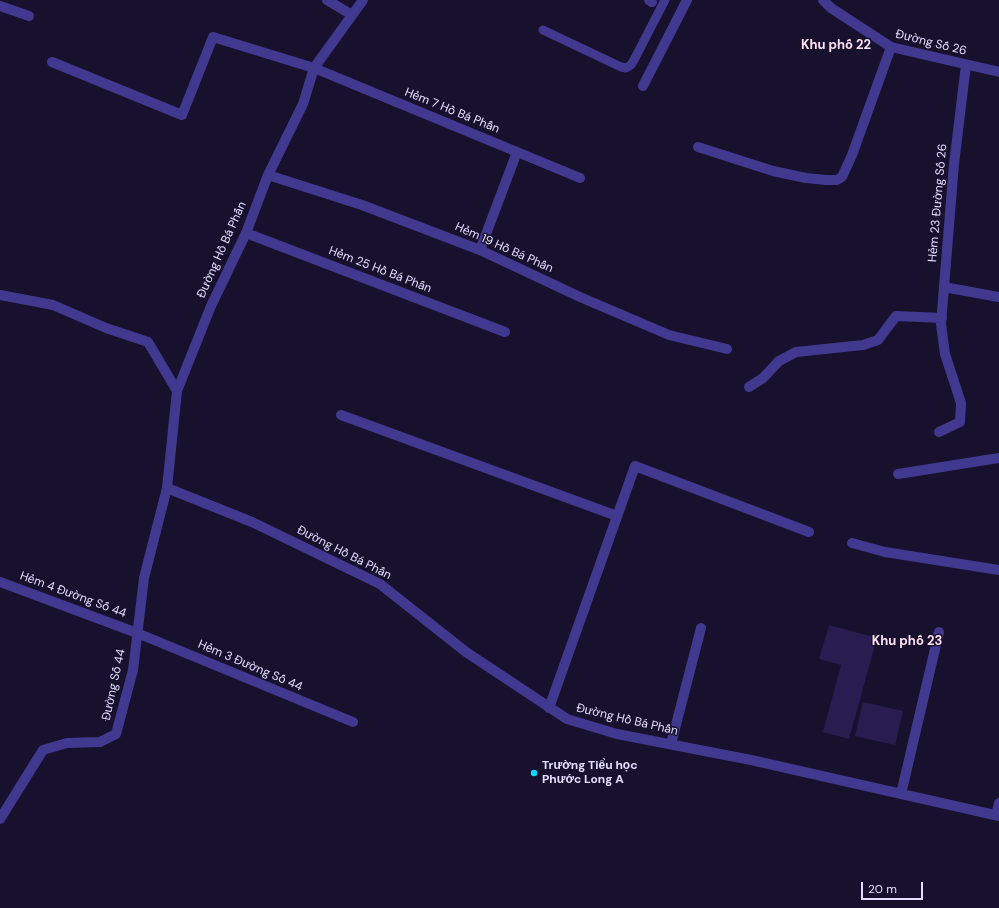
<!DOCTYPE html>
<meta charset="utf-8">
<style>
body{margin:0}
#map{position:relative;width:999px;height:908px;overflow:hidden;background:#17112e;font-family:"DM Sans",sans-serif}
canvas{display:block}
.scale{position:absolute;left:861px;top:882px;width:62px;height:18px;box-sizing:border-box;border:2px solid #e3deff;border-top:0;padding-left:5px;font-size:12px;line-height:14px;white-space:nowrap;color:#e3deff;-webkit-text-stroke:3px #17112e;paint-order:stroke}
</style>
<div id="map">
<canvas width="999" height="908"></canvas>
<div class="scale">20 m</div>
</div>
<script>
const g = document.querySelector('canvas').getContext('2d');
g.lineJoin = 'round';
function fill(path, color) {
  g.fillStyle = color;
  g.fill(path, 'evenodd');
}
function toPath(rows) {
  const path = new Path2D();
  for (const r of rows) {
    path.moveTo(r[0], r[1]);
    for (let i = 2; i < r.length; i += 2) path.lineTo(r[i], r[i + 1]);
  }
  return path;
}
function trace(path, color, width, dash) {
  g.strokeStyle = color;
  g.lineWidth = width;
  g.lineCap = dash ? 'butt' : 'round';
  g.setLineDash(dash || []);
  g.stroke(path);
}
function drawText(font, color, halo, rows, align = 'center') {
  g.font = font + ' "DM Sans",sans-serif';
  g.lineWidth = 3;
  g.setLineDash([]);
  g.textBaseline = 'middle';
  g.strokeStyle = halo;
  g.fillStyle = color;
  for (const [text, x, y, turn = 0] of rows) {
    g.save();
    g.translate(x, y);
    g.rotate((+turn || 0) * Math.PI / 180);
    g.textAlign = isNaN(turn) ? turn : align;
    if (halo) g.strokeText(text, 0, 0);
    g.fillText(text, 0, 0);
    g.restore();
  }
}
const building = toPath([
 [829,625,877,638,849,739,823,732,841,665,819,659],
 [863,702,903,711,895,745,855,736]
]);
const lane = toPath([
 [543,30,621,67,626,68,631,65,634,60,665,0]
]);
const street = toPath([
 [327,0,352,15],
 [649,0,652,2],
 [823,0,831,8,891,47,999,72],
 [0,6,29,16],
 [52,62,182,115,213,37,314,68,580,178],
 [966,65,954,164,944,287,999,297],
 [643,86,687,0],
 [698,147,773,171,806,178,826,180,837,180,842,177,852,155,891,47],
 [268,175,362,205,480,250,580,297,669,335,727,349],
 [246,233,505,332],
 [480,250,517,152],
 [0,295,53,305,106,328,148,342,177,391],
 [749,387,763,378,779,361,796,352,863,345,878,340,896,316,942,318],
 [341,415,617,516],
 [939,432,960,422,961,403,945,354,941,324,944,287],
 [898,474,999,458],
 [167,488,252,522,380,584,466,652,567,719,617,734,751,760,999,816],
 [852,543,885,552,999,570],
 [0,582,137,633,353,722],
 [549,708,635,466,809,532],
 [671,744,701,628],
 [901,794,939,632],
 [996,815,999,803],
 [0,819,43,750,67,743,100,742,116,734,133,670,144,578,167,488,177,391,211,306,246,233,268,175,303,104,314,68,363,0]
]);
const markers = [
 [534,773,4,"#0ad9ff"]
];
const streetNames = [
 ["Đường Số 26",931,43,14],
 ["Hẻm 7 Hồ Bá Phấn",452,111,22],
 ["Hẻm 23 Đường Số 26",938,203,-85],
 ["Hẻm 19 Hồ Bá Phấn",504,248,24],
 ["Đường Hồ Bá Phấn",222,250,-66],
 ["Hẻm 25 Hồ Bá Phấn",380,270,21],
 ["Đường Hồ Bá Phấn",344,553,27],
 ["Hẻm 4 Đường Số 44",73,595,20],
 ["Hẻm 3 Đường Số 44",250,666,23],
 ["Đường Số 44",114,685,-78],
 ["Đường Hồ Bá Phấn",627,720,13]
];
const poiNames = [
 ["Trường Tiểu học",542,766],
 ["Phước Long A",542,780]
];
const neighbourhoodNames = [
 ["Khu phố 22",836,46],
 ["Khu phố 23",907,642]
];
fill(building, '#291c50');
trace(lane, '#41398f', 9);
trace(street, '#41398f', 10);
for (const [x, y, r, color] of markers) {
  const dot = new Path2D();
  dot.arc(x, y, r, 0, 2 * Math.PI);
  g.fillStyle = color;
  g.fill(dot);
  trace(dot, '#17112e', 1.5);
}
drawText('12px', '#e3deff', '#17112e', streetNames);
drawText('bold 12px', '#e3deff', '#17112e', poiNames, 'left');
drawText('bold 13px', '#ffe0f2', '#17112e', neighbourhoodNames);
</script>
